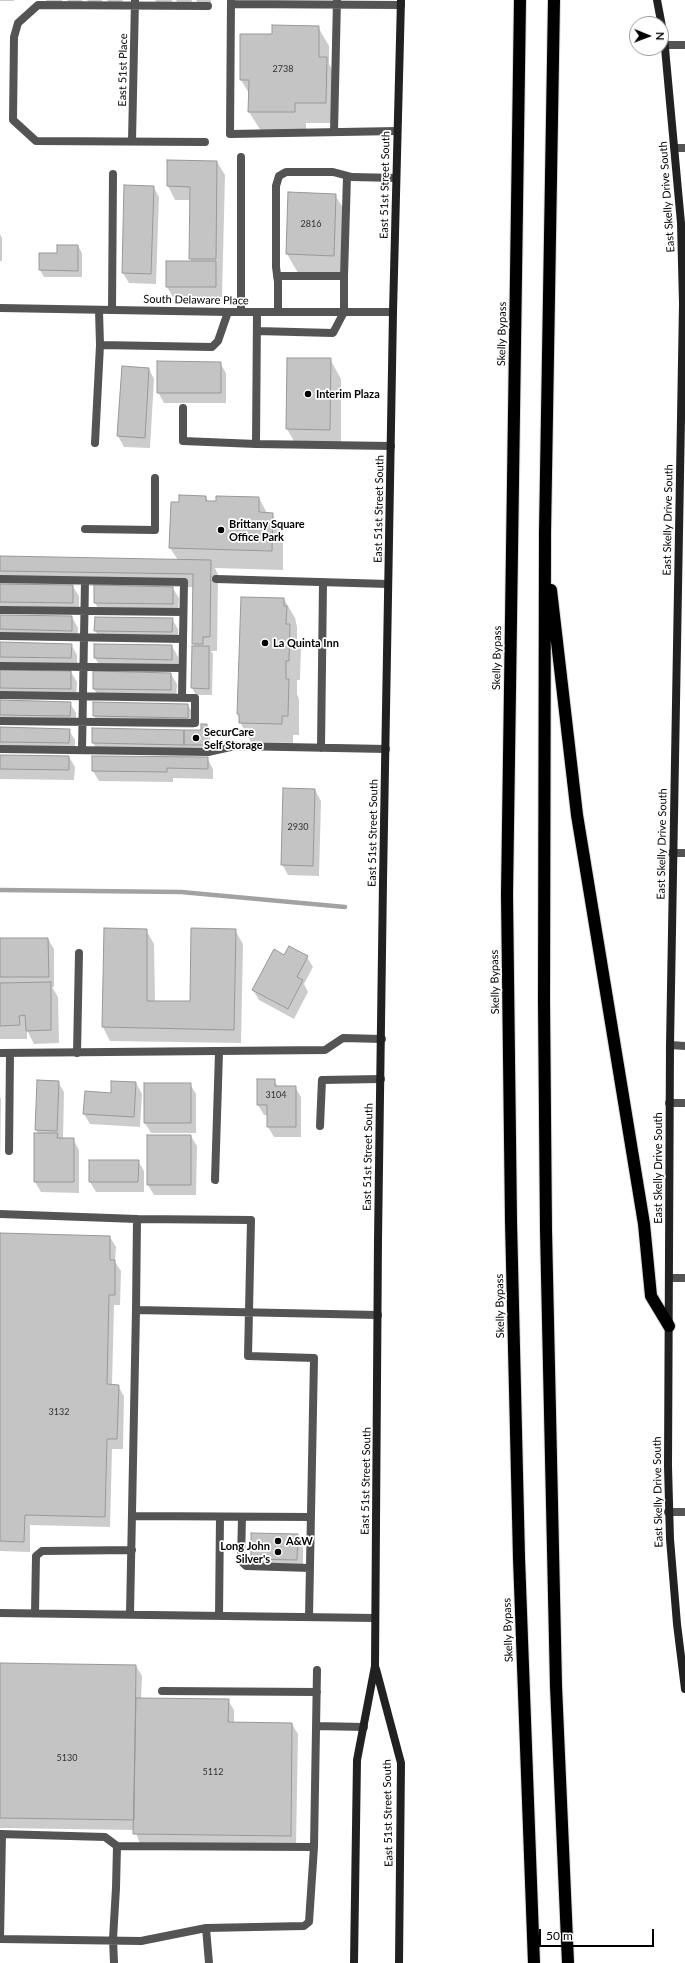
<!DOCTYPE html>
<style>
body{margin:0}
#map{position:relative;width:685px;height:1963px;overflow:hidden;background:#fff;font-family:Lato,sans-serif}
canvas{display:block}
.north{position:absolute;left:629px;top:16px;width:40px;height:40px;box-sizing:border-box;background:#fff;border:1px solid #999;border-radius:50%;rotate:91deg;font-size:11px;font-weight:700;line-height:16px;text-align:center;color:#000}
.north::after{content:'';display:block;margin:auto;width:14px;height:18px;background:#000;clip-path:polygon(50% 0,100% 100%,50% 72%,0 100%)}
.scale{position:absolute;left:539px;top:1929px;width:115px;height:18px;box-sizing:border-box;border:2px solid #000;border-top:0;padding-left:5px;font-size:12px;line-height:14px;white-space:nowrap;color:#000;-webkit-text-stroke:3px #fff;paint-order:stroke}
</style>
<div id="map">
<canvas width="685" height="1963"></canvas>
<div class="north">N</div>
<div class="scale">50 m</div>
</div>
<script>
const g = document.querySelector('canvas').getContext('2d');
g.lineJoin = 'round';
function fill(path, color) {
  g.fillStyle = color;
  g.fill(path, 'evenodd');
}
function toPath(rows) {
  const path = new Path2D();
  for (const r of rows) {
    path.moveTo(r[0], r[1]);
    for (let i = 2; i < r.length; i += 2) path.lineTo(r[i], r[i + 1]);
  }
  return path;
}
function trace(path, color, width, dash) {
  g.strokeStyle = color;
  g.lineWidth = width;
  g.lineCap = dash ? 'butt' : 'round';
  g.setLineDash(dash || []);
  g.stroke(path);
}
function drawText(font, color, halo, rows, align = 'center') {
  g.font = font + ' Lato,sans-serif';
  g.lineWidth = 3.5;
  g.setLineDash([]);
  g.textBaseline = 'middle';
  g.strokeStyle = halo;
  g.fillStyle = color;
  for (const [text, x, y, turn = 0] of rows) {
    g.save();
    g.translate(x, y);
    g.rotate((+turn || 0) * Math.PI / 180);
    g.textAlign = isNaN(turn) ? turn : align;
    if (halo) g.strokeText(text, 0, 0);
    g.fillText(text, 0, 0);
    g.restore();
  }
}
const shadow = toPath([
 [0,0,14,0,14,1,0,1],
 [46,0,62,0,62,3,48,3],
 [67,0,82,0,82,3,69,3],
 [87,0,102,0,102,4,89,3],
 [107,0,123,0,122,4,109,3],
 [155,0,172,0,172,4,158,4],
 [176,0,192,0,191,4,178,4],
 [196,0,211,0,211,5,199,5],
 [318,27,329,46,329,64,337,78,337,123,306,123,306,131,261,131,249,112,250,95,241,80,273,35],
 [168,161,217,162,225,175,222,297,173,297,167,287,192,262,190,259,191,200,175,200,168,186],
 [153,186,159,197,156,284,129,283,123,273],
 [335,195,347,214,345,275,298,273,287,254],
 [0,234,2,238,2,261,0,261],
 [78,246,82,253,82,277,44,277,40,270,40,254,58,254],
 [330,359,341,379,341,449,298,448,287,429],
 [220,363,226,373,226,403,164,403,158,392],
 [122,367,149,369,154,379,150,448,124,447,118,436],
 [206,497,208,502,259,498,267,513,272,514,283,533,283,570,215,568,218,575,217,651,211,651,213,654,212,695,196,695,192,688,193,647,195,647,193,643,194,587,172,587,179,598,178,614,101,613,95,603,95,586,72,585,79,596,79,613,0,612,0,557,178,560,170,548,172,503,180,503],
 [284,599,295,618,297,627,297,639,301,645,300,680,297,680,297,694,299,699,299,735,293,735,293,743,251,742,240,722,238,714],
 [0,616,72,617,78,628,77,641,0,639],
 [172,619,178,629,178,642,101,641,95,630],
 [0,643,71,644,77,655,77,668,0,667],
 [172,646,178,657,178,670,101,668,95,658],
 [0,671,71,672,77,682,76,699,0,698],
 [94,672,171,674,177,684,176,701,100,699,94,689],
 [0,701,70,703,76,713,76,726,0,725],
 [188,705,194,715,194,728,100,726,94,716],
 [206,725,210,732,210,752,99,753,93,743,202,731],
 [0,728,69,730,75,740,75,753,0,752],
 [0,756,69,757,75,767,74,780,0,779],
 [207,758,213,769,213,779,173,778,173,782,99,781,93,771],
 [315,790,321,801,319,876,288,875,282,864],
 [146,930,154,944,155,1002,191,1003,235,930,243,944,241,1043,110,1041,103,1027],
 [0,939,48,939,54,949,54,987,52,987,58,997,59,1043,34,1044,27,1030,27,1039,0,1039],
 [284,956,307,957,313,967,304,984,308,992,294,1019,259,1000,253,990],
 [274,1080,278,1087,295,1087,301,1097,301,1137,274,1137,268,1127,268,1115,264,1115,258,1105],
 [58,1082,64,1092,63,1139,73,1139,79,1150,79,1193,41,1192,35,1182,38,1134,36,1130],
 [136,1083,142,1094,140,1127,90,1124,84,1114,112,1094],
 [190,1084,196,1094,196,1133,151,1133,145,1123],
 [0,1097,1,1099,0,1164],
 [148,1136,191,1136,197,1146,196,1195,154,1195,148,1185],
 [138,1161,144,1171,144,1192,96,1192,90,1182],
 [0,1234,110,1237,116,1247,115,1262,121,1271,120,1305,114,1305,112,1385,118,1386,124,1396,123,1449,112,1449,110,1527,30,1525,30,1552,0,1551],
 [252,1534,297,1535,303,1546,303,1570,258,1569,252,1559],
 [0,1664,136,1666,142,1676,141,1699,228,1700,234,1710,234,1723,292,1724,298,1734,296,1846,140,1844,135,1830,0,1828]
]);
const stream = toPath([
 [0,890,181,892,345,907]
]);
const building = toPath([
 [272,25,319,26,319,57,327,57,326,103,295,103,295,112,248,112,249,80,240,80,240,34,272,34,272,25],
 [167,160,217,161,216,259,189,259,190,187,167,186,167,160],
 [124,185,154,186,151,274,122,273,124,185],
 [288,192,336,194,334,256,286,254,288,192],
 [57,245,78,245,78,271,39,270,39,253,57,253,57,245],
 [166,261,216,261,216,287,166,287,166,261],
 [287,358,331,358,330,430,286,429,287,358],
 [157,361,221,362,221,393,157,393,157,361],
 [122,366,149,368,145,438,117,436,122,366],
 [179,495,206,496,206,501,216,501,216,496,259,497,259,512,273,513,272,551,169,548,171,502,179,502,179,495],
 [0,556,211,560,210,637,203,637,203,644,192,644,193,574,0,571,0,556],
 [0,584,73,585,73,603,0,602,0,584],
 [94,585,173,587,173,604,94,603,94,585],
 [241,597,284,598,284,606,287,606,286,624,290,624,289,661,286,661,286,679,289,679,288,716,282,716,282,724,239,723,239,714,237,714,241,597],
 [0,615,72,616,72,631,0,629,0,615],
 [95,617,173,618,172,632,94,631,95,617],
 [0,642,72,644,71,658,0,657,0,642],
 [94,644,172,645,172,660,94,658,94,644],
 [192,646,209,646,209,689,191,688,192,646],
 [0,670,71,671,71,689,0,688,0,670],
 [93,671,171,673,171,690,93,689,93,671],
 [0,700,71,702,70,716,0,715,0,700],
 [93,702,188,704,188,718,93,716,93,702],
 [201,724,207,724,207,745,184,745,184,730,201,730,201,724],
 [0,727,70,729,69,743,0,742,0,727],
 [92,728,184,730,184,745,92,743,92,728],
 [0,755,69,756,69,770,0,769,0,755],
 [92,756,208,757,208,769,167,768,167,772,92,771,92,756],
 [283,788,315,789,313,866,281,865,283,788],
 [104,928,147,929,147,1001,190,1001,191,928,236,929,234,1030,102,1027,104,928],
 [0,938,48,938,49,977,0,977,0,938],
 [289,946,308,956,297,977,303,980,288,1009,252,990,274,949,284,955,289,946],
 [51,982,51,1030,26,1031,25,1015,19,1016,20,1025,0,1026,0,983,51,982],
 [257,1079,275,1079,275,1086,296,1086,296,1127,267,1127,267,1105,257,1105,257,1079],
 [37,1080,59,1081,57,1131,35,1130,37,1080],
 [111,1081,136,1082,134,1117,83,1114,85,1091,111,1093,111,1081],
 [144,1083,191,1083,191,1123,144,1123,144,1083],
 [34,1133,58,1133,57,1138,74,1138,74,1182,34,1182,34,1133],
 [147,1135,191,1135,191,1185,147,1185,147,1135],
 [89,1160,139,1160,138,1182,89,1182,89,1160],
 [0,1233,110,1236,110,1260,115,1260,115,1295,109,1295,107,1384,119,1385,117,1439,107,1439,105,1517,25,1515,24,1542,0,1541,0,1233],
 [251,1533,298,1534,297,1560,251,1559,251,1533],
 [0,1663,136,1665,134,1820,0,1818,0,1663],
 [136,1698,229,1699,228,1722,292,1723,291,1836,133,1834,136,1698]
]);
const service = toPath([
 [231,0,230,134,397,131],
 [231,4,401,5],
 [664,45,685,45],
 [334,132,337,0],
 [675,148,685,148],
 [344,276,347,176],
 [112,310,113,174],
 [241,312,241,157],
 [278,312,278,282,276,267,276,186,279,176,286,172,333,172,352,177,396,178],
 [257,331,333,333,344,312,344,276,277,276],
 [100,345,212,347,218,341,228,312],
 [183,408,183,441,256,444,257,312],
 [95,443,100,345,99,310],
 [256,444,391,446],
 [85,529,155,530,155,478],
 [0,579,184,582,182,697],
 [216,579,388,584],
 [0,610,183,612],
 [0,636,183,639],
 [0,666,182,668],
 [0,695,195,698,195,723,0,721],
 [321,748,323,583],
 [0,749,208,752,235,746,386,749],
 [82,750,85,581],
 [670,1045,685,1046],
 [77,1053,79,953],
 [669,1103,685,1103],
 [320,1126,322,1080,381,1079],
 [9,1151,10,1053],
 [215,1180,219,1052],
 [0,1214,137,1219,136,1310,378,1315],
 [137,1219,251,1220,248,1356,314,1358,309,1617],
 [669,1278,685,1278],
 [668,1512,685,1512],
 [132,1516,311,1517],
 [242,1517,241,1561,246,1566,310,1568],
 [0,1613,375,1618],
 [35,1613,36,1556,42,1551,132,1550],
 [130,1614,136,1310],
 [219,1616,220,1517],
 [162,1691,317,1692],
 [316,1726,364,1727],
 [0,1834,105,1837,117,1846,116,1888,113,1939,114,1963],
 [117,1846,314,1847],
 [206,1928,209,1963],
 [0,1939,141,1941,206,1928,304,1926,309,1922,314,1847,317,1670],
 [0,1939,2,1834]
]);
const minor = toPath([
 [132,141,135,0],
 [205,142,36,141,13,120,14,37,18,23,38,5,208,6],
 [0,308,228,312,393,312],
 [672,853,685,853],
 [0,1053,325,1050,343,1038,382,1039]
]);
const secondary = toPath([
 [657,0,664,37,681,223,683,304,670,1045,668,1466,670,1539,677,1624,685,1689],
 [376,1669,401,1763,399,1963],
 [354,1963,357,1760,375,1666,378,1239,383,881,393,312,401,0]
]);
const motorway = toPath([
 [520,0,507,894,511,1221,519,1558,534,1963],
 [554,0,545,533,544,1001,546,1230,556,1686,568,1963],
 [551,590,577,815,644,1224,651,1296,669,1326]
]);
const markers = [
 [308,394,4,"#000"],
 [221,530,4,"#000"],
 [265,643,4,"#000"],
 [196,738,4,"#000"],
 [278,1541,4,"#000"],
 [278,1552,4,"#000"]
];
const numberNames = [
 ["2738",283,69],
 ["2816",311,224],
 ["2930",298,827],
 ["3104",276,1095],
 ["3132",59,1412],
 ["5130",67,1758],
 ["5112",213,1772]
];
const streetNames = [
 ["East 51st Place",123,70,-89],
 ["East 51st Street South",385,185,-89],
 ["East Skelly Drive South",667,197,-94],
 ["South Delaware Place",196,300,1],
 ["Skelly Bypass",502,334,-89],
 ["East 51st Street South",379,509,-89],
 ["East Skelly Drive South",668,520,-89],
 ["Skelly Bypass",497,658,-89],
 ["East 51st Street South",373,833,-89],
 ["East Skelly Drive South",662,844,-89],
 ["Skelly Bypass",495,982,-91],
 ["East 51st Street South",368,1157,-89],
 ["East Skelly Drive South",658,1168,-90],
 ["Skelly Bypass",500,1306,-91],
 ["East 51st Street South",366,1481,-89],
 ["East Skelly Drive South",658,1492,-91],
 ["Skelly Bypass",508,1630,-92],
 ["East 51st Street South",388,1813,-91]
];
const poiNames = [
 ["Interim Plaza",316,394],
 ["Brittany Square",229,524],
 ["Office Park",229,537],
 ["La Quinta Inn",273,643],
 ["SecurCare",204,732],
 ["Self Storage",204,745],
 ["A&W",286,1541],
 ["Long John",270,1546,"right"],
 ["Silver's",270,1559,"right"]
];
fill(shadow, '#0003');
trace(stream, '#a2a2a2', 4.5);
fill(building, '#c4c4c4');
trace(building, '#989898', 1);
trace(motorway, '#dbdbdb', 14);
trace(service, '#545454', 8);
trace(minor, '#545454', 8);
trace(secondary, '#212121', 8);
trace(motorway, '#000', 12);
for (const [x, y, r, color] of markers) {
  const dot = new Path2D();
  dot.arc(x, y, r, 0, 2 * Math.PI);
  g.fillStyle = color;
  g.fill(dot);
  trace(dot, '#fff', 1.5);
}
drawText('9px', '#313131', null, numberNames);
drawText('11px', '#000', '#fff', streetNames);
drawText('bold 11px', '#000', '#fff', poiNames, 'left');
</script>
